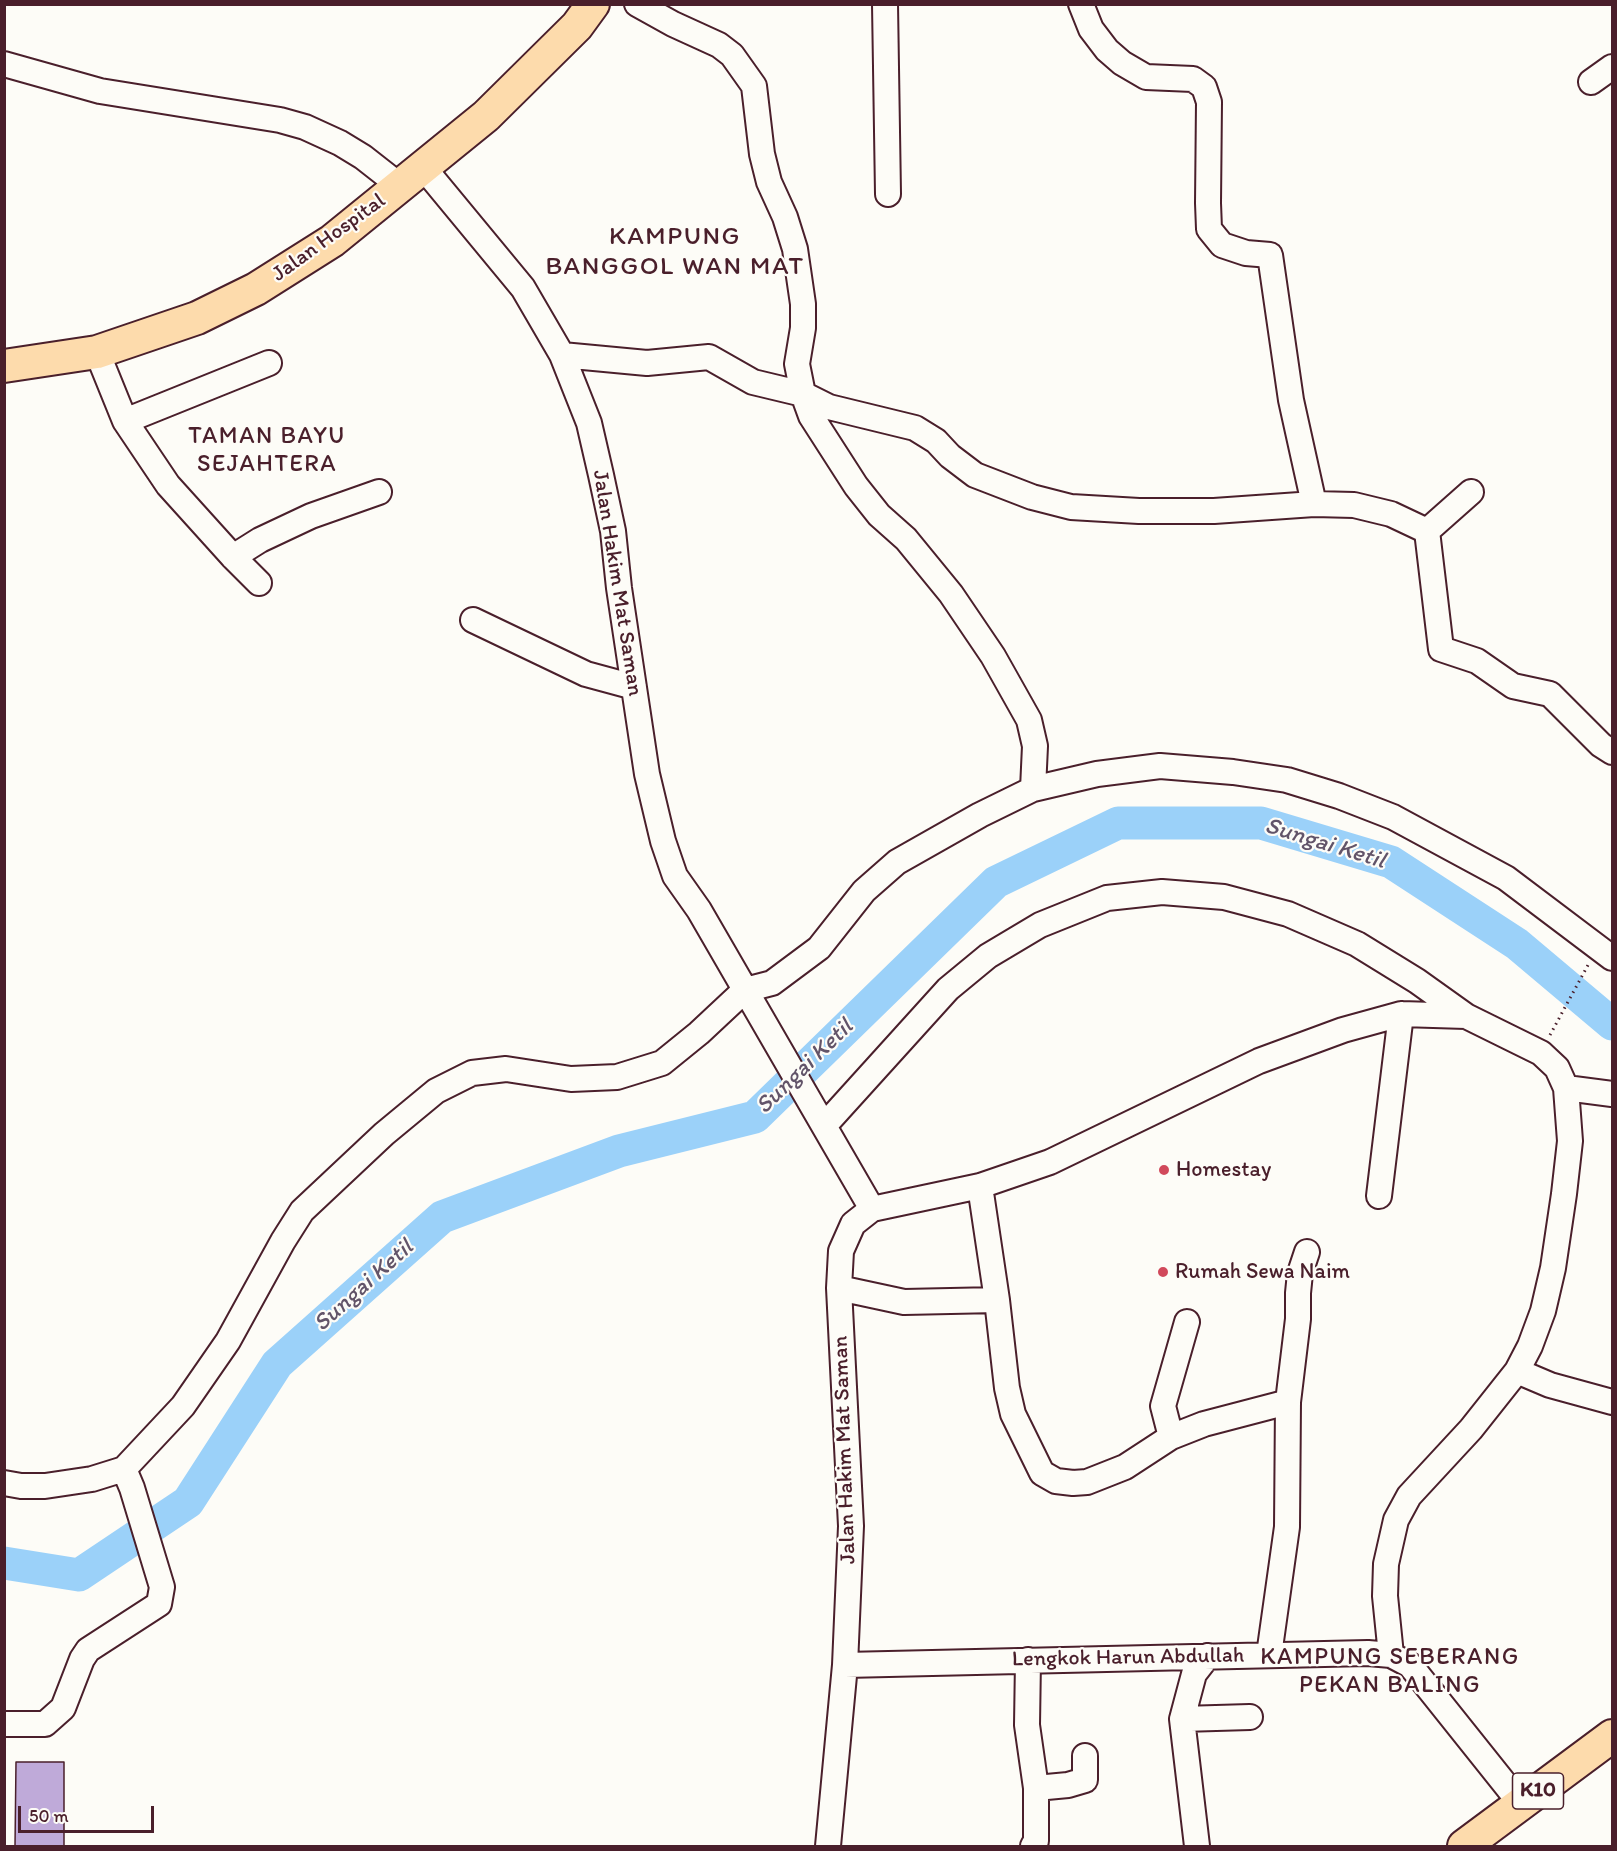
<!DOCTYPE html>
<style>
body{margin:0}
#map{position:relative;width:1617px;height:1851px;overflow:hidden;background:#fdfcf7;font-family:Itim,sans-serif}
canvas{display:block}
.frame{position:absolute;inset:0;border:6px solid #4a1f2b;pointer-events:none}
.scale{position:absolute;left:18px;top:1806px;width:136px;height:27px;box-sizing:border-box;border:3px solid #4a1f2b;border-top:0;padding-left:8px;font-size:18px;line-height:21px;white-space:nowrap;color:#4a1f2b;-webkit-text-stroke:4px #fdfcf7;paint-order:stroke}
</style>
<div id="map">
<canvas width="1617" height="1851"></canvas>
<div class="frame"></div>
<div class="scale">50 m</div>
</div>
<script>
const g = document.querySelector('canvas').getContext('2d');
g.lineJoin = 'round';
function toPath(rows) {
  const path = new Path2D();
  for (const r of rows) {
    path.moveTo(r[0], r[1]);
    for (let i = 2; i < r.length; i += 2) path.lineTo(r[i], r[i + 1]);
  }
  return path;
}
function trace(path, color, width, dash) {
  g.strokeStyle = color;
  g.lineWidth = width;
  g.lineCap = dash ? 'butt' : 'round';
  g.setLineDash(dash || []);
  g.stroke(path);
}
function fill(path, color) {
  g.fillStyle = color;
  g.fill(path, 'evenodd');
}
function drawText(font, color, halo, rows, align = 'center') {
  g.font = font + ' Itim,sans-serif';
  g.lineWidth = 4.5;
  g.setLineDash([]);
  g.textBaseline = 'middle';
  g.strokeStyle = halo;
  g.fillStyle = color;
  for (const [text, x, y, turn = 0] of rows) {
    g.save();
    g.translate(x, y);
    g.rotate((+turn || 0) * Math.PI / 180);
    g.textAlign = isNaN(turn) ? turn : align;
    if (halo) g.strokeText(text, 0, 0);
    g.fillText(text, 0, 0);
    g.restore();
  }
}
const river = toPath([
 [4,1563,79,1575,188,1502,277,1364,442,1217,619,1151,755,1117,996,882,1118,823,1261,823,1391,862,1517,944,1612,1024]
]);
const building = toPath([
 [16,1762,64,1762,64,1846,15,1846,16,1762]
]);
const path = toPath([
 [1550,1035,1588,965]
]);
const minor = toPath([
 [637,4,673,24,719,45,732,55,754,86,762,154,769,182,785,217,795,249,803,304,803,328,797,364,803,394,811,416,856,486,879,515,906,539,951,594,993,656,1029,720,1035,746,1033,789],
 [885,4,888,194],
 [1081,4,1091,29,1107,50,1122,63,1146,77,1193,79,1204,87,1209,102,1208,203,1209,229,1222,245,1246,253,1270,255,1291,400,1314,504],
 [4,64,100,91,280,120,305,127,340,143,363,157,400,186],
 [1591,82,1612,67],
 [423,167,523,288,562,355,589,423,601,475,613,531,619,588,647,774,663,841,675,876,699,910,872,1209],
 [97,352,125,421,168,485,233,557,259,583],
 [562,355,647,363,709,357,753,382,803,394,829,407,915,428,936,441,950,456,975,475,1032,497,1071,507,1139,511,1214,511,1314,504,1354,505,1391,514,1427,531,1471,492],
 [125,421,269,363],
 [1427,531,1441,649,1477,661,1513,686,1550,694,1601,745,1612,752],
 [233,557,260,540,311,516,379,492],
 [473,620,586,674,634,687],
 [1566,1088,1612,1094],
 [824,1126,948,989,988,956,1040,925,1107,898,1162,892,1224,897,1288,914,1357,944,1417,981,1466,1016],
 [980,1186,997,1300,1007,1388,1013,1414,1042,1473,1056,1481,1073,1483,1087,1482,1125,1467,1171,1437,1204,1424,1288,1402],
 [1379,1196,1401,1014],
 [839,1288,904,1302,997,1300],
 [1517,1371,1550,1385,1612,1402],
 [1171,1437,1163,1406,1187,1322],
 [4,1483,21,1486,45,1486,92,1479,124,1469,183,1406,228,1341,283,1241,302,1211,384,1134,436,1091,472,1073,506,1069,571,1079,617,1077,662,1063,699,1033,745,990,772,983,819,948,864,891,897,862,980,815,1033,789,1097,774,1160,766,1233,772,1287,780,1339,796,1393,817,1506,878,1612,958],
 [1269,1655,1287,1527,1288,1402,1298,1319,1298,1293,1300,1273,1307,1252],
 [1028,1660,1027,1725,1036,1788,1036,1841,1033,1846],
 [845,1665,1368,1653,1391,1655,1410,1665,1521,1804],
 [1182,1719,1250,1717],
 [4,1724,45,1724,63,1708,82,1659,88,1650,159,1604,162,1587,132,1488,124,1469],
 [1036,1788,1068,1785,1085,1780,1085,1756],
 [828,1846,845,1665,851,1526,839,1288,841,1251,853,1224,872,1209,980,1186,1050,1162,1259,1061,1343,1030,1401,1014,1466,1016,1541,1053,1557,1068,1566,1088,1570,1141,1564,1194,1553,1268,1543,1311,1530,1346,1517,1371,1471,1429,1409,1496,1396,1520,1386,1564,1385,1596,1391,1655],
 [1197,1846,1182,1719,1194,1674,1208,1656]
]);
const major = toPath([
 [4,366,97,352,197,318,256,289,332,241,486,116,577,26,593,4],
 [1464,1846,1612,1736]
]);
const markers = [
 [1164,1170,6,"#d1495b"],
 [1163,1272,6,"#d1495b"]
];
const shields = [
 [1538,1791,51]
];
const shieldNames = [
 ["K10",1538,1791]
];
const streetNames = [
 ["Jalan Hospital",329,238,-36],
 ["Jalan Hakim Mat Saman",617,583,81],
 ["Jalan Hakim Mat Saman",845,1450,-92],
 ["Lengkok Harun Abdullah",1128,1658,-1]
];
const poiNames = [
 ["Homestay",1176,1170],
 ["Rumah Sewa Naim",1175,1272]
];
const neighbourhoodNames = [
 ["TAMAN BAYU",267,437],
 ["SEJAHTERA",267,465],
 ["KAMPUNG SEBERANG",1390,1658],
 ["PEKAN BALING",1390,1686]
];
const waterNames = [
 ["Sungai Ketil",1325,844,17],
 ["Sungai Ketil",805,1067,-44],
 ["Sungai Ketil",364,1286,-42]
];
const quarterNames = [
 ["KAMPUNG",675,237],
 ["BANGGOL WAN MAT",675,267]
];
trace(river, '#9bd1f9', 33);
fill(building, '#bfaad9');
trace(building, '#4a1f2b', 1.5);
trace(minor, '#4a1f2b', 28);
trace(major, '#4a1f2b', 36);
trace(path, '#4a1f2b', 3, [1.5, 4.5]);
trace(minor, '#fdfcf7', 24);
trace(major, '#fddbac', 32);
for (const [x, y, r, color] of markers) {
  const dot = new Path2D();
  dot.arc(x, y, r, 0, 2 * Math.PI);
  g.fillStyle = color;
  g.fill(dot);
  trace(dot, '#fdfcf7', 2);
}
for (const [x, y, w] of shields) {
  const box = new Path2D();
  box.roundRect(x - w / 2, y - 18, w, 36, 4.5);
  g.fillStyle = '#fdfcf7';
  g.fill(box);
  trace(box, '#4a1f2b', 1.5);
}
drawText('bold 21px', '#4a1f2b', null, shieldNames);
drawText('22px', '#4a1f2b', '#fdfcf7', streetNames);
drawText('22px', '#4a1f2b', '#fdfcf7', poiNames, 'left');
g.letterSpacing = '1.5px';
drawText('24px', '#4a1f2b', '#fdfcf7', neighbourhoodNames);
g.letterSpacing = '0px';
drawText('italic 24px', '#625469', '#fdfcf7', waterNames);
g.letterSpacing = '1.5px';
drawText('26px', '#4a1f2b', '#fdfcf7', quarterNames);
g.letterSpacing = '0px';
</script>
